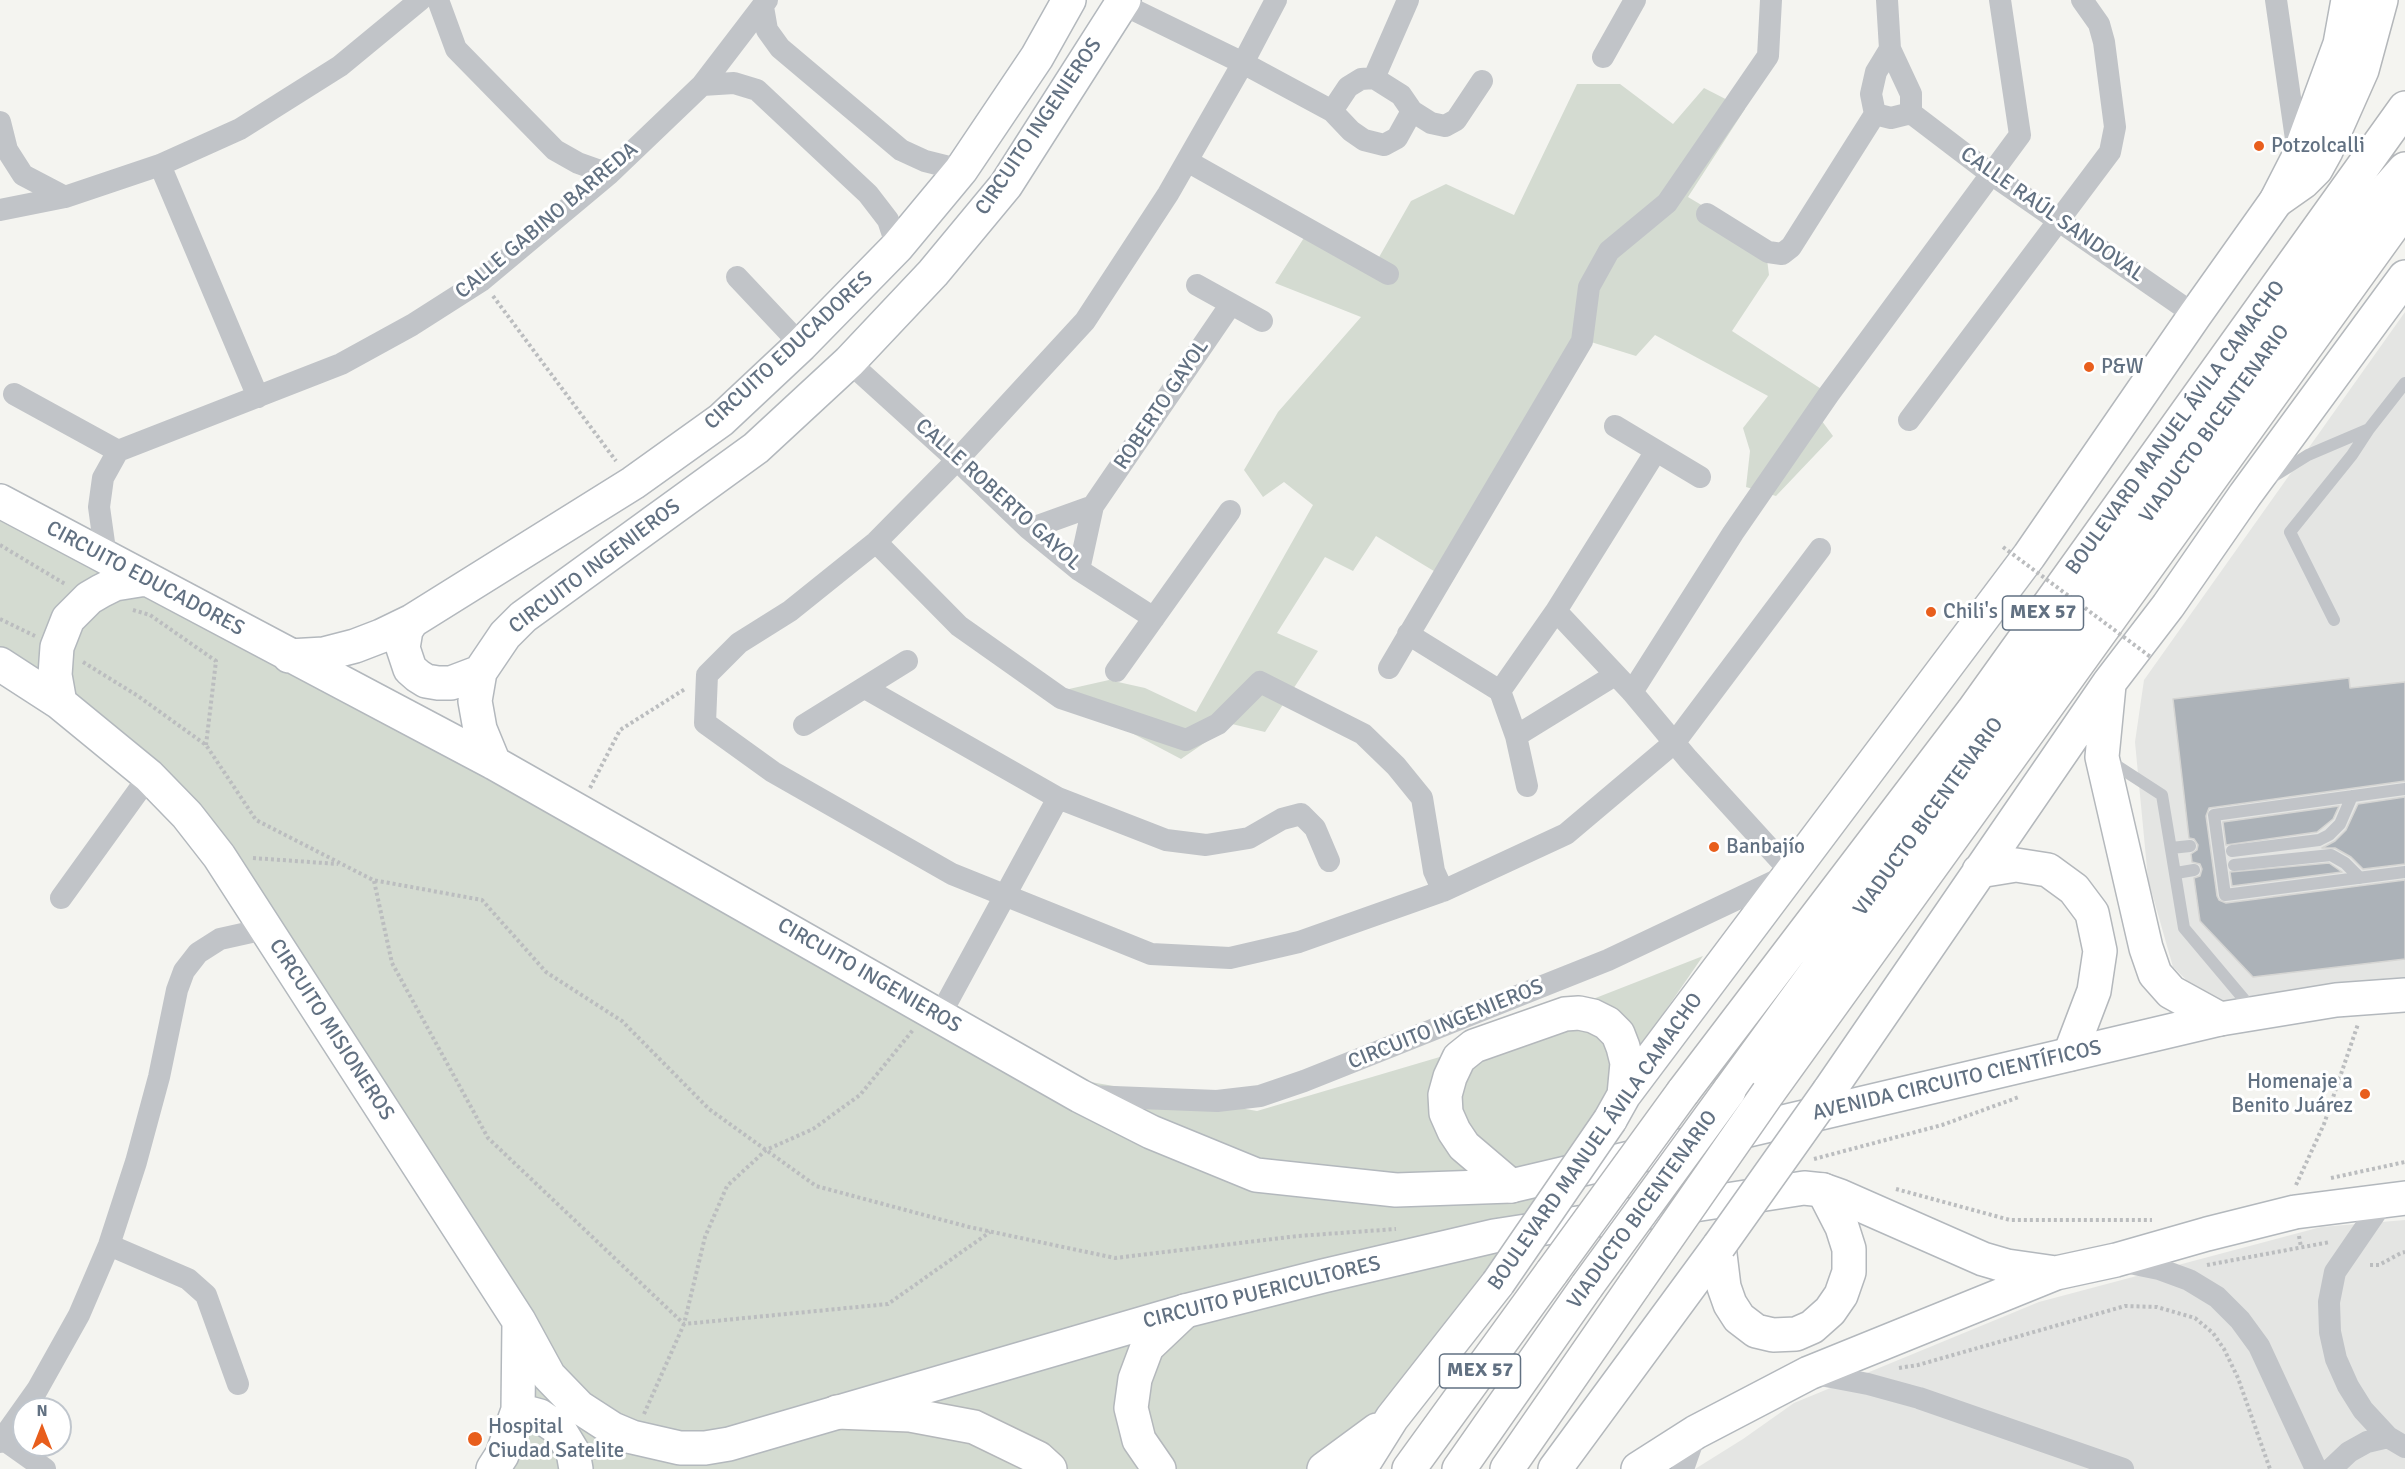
<!DOCTYPE html>
<meta charset="utf-8">
<style>
body{margin:0}
#map{position:relative;width:2405px;height:1469px;overflow:hidden;background:#f4f4f0;font-family:Signika,sans-serif}
canvas{display:block}
.north{position:absolute;left:12px;top:1397px;width:60px;height:60px;box-sizing:border-box;background:#fff;border:2px solid #c0c6cd;border-radius:50%;rotate:0deg;font-size:16px;font-weight:700;line-height:24px;text-align:center;color:#627182}
.north::after{content:'';display:block;margin:auto;width:21px;height:27px;background:#e85e1c;clip-path:polygon(50% 0,100% 100%,50% 72%,0 100%)}
</style>
<div id="map">
<canvas width="2405" height="1469"></canvas>
<div class="north">N</div>
</div>
<script>
const g = document.querySelector('canvas').getContext('2d');
g.lineJoin = 'round';
function fill(path, color) {
  g.fillStyle = color;
  g.fill(path, 'evenodd');
}
function toPath(rows) {
  const path = new Path2D();
  for (const r of rows) {
    path.moveTo(r[0], r[1]);
    for (let i = 2; i < r.length; i += 2) path.lineTo(r[i], r[i + 1]);
  }
  return path;
}
function trace(path, color, width, dash) {
  g.strokeStyle = color;
  g.lineWidth = width;
  g.lineCap = dash ? 'butt' : 'round';
  g.setLineDash(dash || []);
  g.stroke(path);
}
function drawText(font, color, halo, rows, align = 'center') {
  g.font = font + ' Signika,sans-serif';
  g.lineWidth = 6;
  g.setLineDash([]);
  g.textBaseline = 'middle';
  g.strokeStyle = halo;
  g.fillStyle = color;
  for (const [text, x, y, turn = 0] of rows) {
    g.save();
    g.translate(x, y);
    g.rotate((+turn || 0) * Math.PI / 180);
    g.textAlign = isNaN(turn) ? turn : align;
    if (halo) g.strokeText(text, 0, 0);
    g.fillText(text, 0, 0);
    g.restore();
  }
}
const built = toPath([
 [2405,312,2405,982,2235,1005,2201,994,2173,967,2148,879,2135,742,2144,680],
 [2405,1220,2405,1469,1695,1469,1743,1439,1794,1403,2039,1302,2321,1227]
]);
const green = toPath([
 [1577,84,1620,84,1673,124,1704,88,1745,109,1688,197,1765,243,1769,275,1732,331,1829,394,1816,413,1833,436,1776,496,1746,487,1750,451,1743,428,1768,396,1655,335,1636,356,1591,342,1452,582,1376,536,1353,571,1325,557,1277,633,1318,651,1265,732,1232,724,1181,759,1071,701,1069,689,1109,680,1145,688,1196,712,1313,505,1284,482,1263,497,1244,470,1278,412,1361,317,1275,283,1309,230,1374,266,1411,201,1446,184,1514,215],
 [0,487,1039,1073,1257,1111,1460,1051,1703,956,1349,1469,501,1469,522,1319,261,905,0,648]
]);
const building = toPath([
 [2349,678,2350,688,2405,682,2405,781,2209,808,2206,816,2217,896,2219,900,2226,903,2405,880,2405,959,2253,977,2200,921,2194,878,2200,876,2202,869,2200,864,2192,862,2191,854,2197,850,2198,845,2194,839,2189,838,2173,699,2349,678],
 [2405,797,2405,864,2363,869,2351,857,2335,848,2322,848,2335,841,2346,830,2358,804,2405,797],
 [2339,806,2333,819,2317,832,2226,845,2223,822,2339,806],
 [2329,863,2342,872,2232,886,2230,872,2329,863]
]);
const path = toPath([
 [493,296,616,461],
 [0,545,65,584],
 [133,610,150,615,216,661,206,745],
 [0,619,35,636],
 [83,662,138,696,206,745,256,820,373,880,482,900,546,972,622,1021,709,1109,816,1186,969,1227,1115,1258,1298,1236,1396,1229],
 [590,788,620,730,685,689],
 [253,858,338,864],
 [374,881,392,963,488,1138,684,1324,888,1304,990,1232],
 [1814,1159,1942,1125,2019,1097],
 [2331,1178,2405,1162],
 [2296,1185,2324,1124,2358,1024],
 [1896,1189,2010,1220,2152,1220],
 [2299,1236,2301,1247],
 [2207,1265,2330,1242],
 [2370,1265,2379,1265,2401,1253,2405,1252],
 [1899,1368,1918,1365,2125,1306,2157,1307,2195,1318,2213,1333,2224,1349,2238,1378,2270,1469],
 [644,1414,684,1324,705,1237,727,1186,766,1150,813,1129,860,1095,913,1030]
]);
const lane = toPath([
 [2271,478,2308,455,2369,429],
 [2334,620,2290,532,2352,455,2369,429,2405,383],
 [2108,760,2162,795,2184,928,2253,1010],
 [2405,789,2214,815,2225,895,2405,872],
 [2171,848,2190,846],
 [2232,851,2319,840,2329,835,2340,824,2352,796],
 [2234,865,2331,855,2345,863,2360,878],
 [2176,873,2194,870]
]);
const street = toPath([
 [438,0,456,49,555,150,578,163,609,174],
 [1276,0,1243,63,1168,194,1085,321,957,460,876,542,790,611,739,643,707,675,705,723,773,772,952,874,1151,954,1230,958,1299,942,1443,891,1566,834,1675,742,1820,549],
 [1408,0,1374,78,1401,95,1412,111,1431,123,1445,126,1456,120,1482,81],
 [1887,0,1890,49,1911,94,1911,113,1891,118,1875,114,1871,94,1876,72,1890,49],
 [2276,0,2298,153],
 [1122,4,1243,63,1332,111,1351,131,1364,140,1384,145,1397,138,1412,111],
 [763,7,767,30,780,48,901,150,925,161,961,170],
 [1603,57,1635,0],
 [702,85,734,83,757,90,868,194,888,220,897,247],
 [1332,111,1348,87,1361,79,1374,78],
 [1911,113,1991,174,2195,315],
 [0,122,7,150,23,175,65,197],
 [1187,161,1388,274],
 [160,165,258,397],
 [0,210,65,197,160,165,240,129,340,66,420,0],
 [1707,214,1768,252,1782,254,1791,247,1875,114],
 [737,277,801,345],
 [1197,285,1262,321],
 [849,362,957,460,1029,529,1079,570,1154,618],
 [14,394,118,451],
 [1909,420,2110,152,2115,127,2104,42,2099,24,2082,0],
 [1615,426,1700,477],
 [1029,529,1093,506],
 [876,542,959,626,1061,698,1186,740,1218,724,1260,682,1363,734,1396,766,1422,798,1434,871,1443,891],
 [106,557,99,507,103,478,118,451,341,364,412,325,481,281,609,174,702,85,767,0],
 [1079,570,1093,506,1231,304],
 [1408,634,1500,691,1516,736,1527,786],
 [1389,668,1582,341,1589,287,1609,251,1667,203,1768,56,1771,0],
 [1116,671,1230,511],
 [865,688,1058,798,1166,840,1206,845,1249,838,1282,819,1301,814,1315,828,1329,861],
 [1500,691,1556,611,1656,451],
 [1632,692,1733,533,1829,394,2020,135,2000,0],
 [804,725,907,661],
 [1516,736,1615,675],
 [61,898,149,776],
 [939,1017,1058,798],
 [1088,1096,1217,1101,1260,1096,1304,1081,1608,960,1792,873,1688,759,1632,692,1556,611],
 [2385,1199,2335,1272,2329,1302,2330,1332,2336,1359,2348,1386,2363,1410,2388,1437,2405,1447],
 [109,1245,188,1279,206,1295,238,1384],
 [2120,1261,2159,1269,2189,1280,2217,1297,2240,1320,2259,1346,2316,1469],
 [1810,1373,1868,1384,1919,1398,2123,1469],
 [3,1439,45,1469],
 [0,1442,37,1390,79,1315,109,1245,136,1162,159,1077,177,990,184,971,198,953,220,939,265,929],
 [1683,1469,1696,1432],
 [2331,1469,2349,1452,2367,1442,2388,1437]
]);
const secondary = toPath([
 [0,501,494,763,1080,1096,1151,1132,1256,1175,1396,1190,1511,1186,2220,1019,2336,1000,2405,995],
 [412,621,406,630,403,648,410,669,418,676,426,681,438,683,451,683,480,672],
 [289,656,324,654,355,646,381,636,412,621,633,483,721,420,801,345,897,247,961,170,1037,57,1069,0],
 [0,664,60,703,149,776,187,815,219,856,519,1321,549,1376,579,1407,613,1429,632,1437,680,1448,705,1448,729,1444,1185,1311,1323,1276,1494,1236,1804,1188,1823,1190,1840,1196,1983,1259,2007,1266,2056,1273],
 [60,703,55,675,57,647,68,619,89,598,101,591,115,584,146,579],
 [494,763,480,729,475,701,480,672,505,635,523,617,756,448,849,362,933,273,1006,185,1124,0],
 [518,1410,540,1416,559,1429,573,1452,576,1469],
 [493,1469,502,1455,518,1410,519,1323],
 [1638,1469,1696,1432,1809,1373,2056,1273,2116,1260,2207,1234,2295,1212,2405,1198]
]);
const primary = toPath([
 [2109,685,2102,757,2146,948,2155,974,2171,992,2220,1019],
 [1979,871,2016,865,2048,870,2074,889,2092,913,2100,951,2094,991,2070,1054],
 [1829,1091,2109,683,2168,606,2245,495,2405,277],
 [1610,1120,1624,1095,2029,556,2195,315,2276,201,2298,158,2340,44,2348,0],
 [1511,1186,1464,1146,1454,1131,1446,1113,1445,1095,1450,1077,1459,1058,1474,1046,1565,1014,1579,1013,1593,1016,1607,1023,1618,1034,1623,1047,1627,1063,1624,1095],
 [1719,1246,1724,1287,1730,1304,1739,1318,1756,1331,1773,1335,1796,1334,1812,1327,1830,1311,1841,1295,1849,1272,1849,1249,1842,1227,1823,1190],
 [1159,1469,1139,1440,1131,1408,1135,1379,1147,1347,1185,1311],
 [1324,1469,1377,1430],
 [1360,1469,1392,1418,1498,1283],
 [1555,1469,1719,1246]
]);
const highway = toPath([
 [2276,201,2303,182,2316,169,2326,151,2362,70,2381,0],
 [1729,1091,2389,187,2405,169],
 [1683,1092,1973,711,2405,108],
 [1768,1093,2405,209],
 [837,1412,910,1415,974,1427,1038,1458,1050,1469],
 [1409,1469,1552,1272],
 [1459,1469,1587,1286],
 [1507,1469,1635,1284]
]);
const pathBridge = toPath([
 [2003,547,2152,658]
]);
const primaryBridge = toPath([
 [1719,1246,1829,1091],
 [1498,1283,1610,1120]
]);
const highwayBridge = toPath([
 [1552,1272,1683,1092],
 [1635,1284,1768,1093],
 [1587,1286,1729,1091]
]);
const markers = [
 [2259,146,6,"#e85e1c"],
 [2089,367,6,"#e85e1c"],
 [1931,612,6,"#e85e1c"],
 [1714,847,6,"#e85e1c"],
 [2365,1094,6,"#e85e1c"],
 [475,1439,8,"#e85e1c"]
];
const shields = [
 [2043,613,81],
 [1480,1371,81]
];
const shieldNames = [
 ["MEX 57",2043,613],
 ["MEX 57",1480,1371]
];
const streetNames = [
 ["CIRCUITO INGENIEROS",1039,127,-56],
 ["CALLE RAÚL SANDOVAL",2052,215,35],
 ["CALLE GABINO BARREDA",547,221,-40],
 ["CIRCUITO EDUCADORES",789,351,-43],
 ["ROBERTO GAYOL",1162,405,-56],
 ["VIADUCTO BICENTENARIO",2215,424,-54],
 ["BOULEVARD MANUEL ÁVILA CAMACHO",2176,428,-54],
 ["CALLE ROBERTO GAYOL",998,495,42],
 ["CIRCUITO INGENIEROS",595,567,-37],
 ["CIRCUITO EDUCADORES",145,579,28],
 ["VIADUCTO BICENTENARIO",1929,817,-54],
 ["CIRCUITO INGENIEROS",869,976,30],
 ["CIRCUITO INGENIEROS",1446,1025,-22],
 ["CIRCUITO MISIONEROS",331,1030,57],
 ["AVENIDA CIRCUITO CIENTÍFICOS",1957,1081,-13],
 ["BOULEVARD MANUEL ÁVILA CAMACHO",1596,1142,-55],
 ["VIADUCTO BICENTENARIO",1643,1210,-54],
 ["CIRCUITO PUERICULTORES",1262,1293,-14]
];
const poiNames = [
 ["Potzolcalli",2271,146],
 ["P&W",2101,367],
 ["Chili's",1943,612],
 ["Banbajío",1726,847],
 ["Homenaje a",2353,1082,"right"],
 ["Benito Juárez",2353,1106,"right"],
 ["Hospital",488,1427],
 ["Ciudad Satelite",488,1451]
];
fill(built, '#e4e5e3');
fill(green, '#d4dbd1');
fill(building, '#acb2b8');
trace(building, '#d5d5d3', 1.5);
trace(secondary, '#b3b8bd', 36);
trace(primary, '#b4b8bc', 36);
trace(highway, '#b4b7ba', 36);
trace(path, '#bbbdbf', 4, [3, 3]);
trace(lane, '#c1c4c8', 12);
trace(street, '#c1c4c8', 22);
trace(secondary, '#fff', 33);
trace(primary, '#fff', 33);
trace(highway, '#fff', 33);
trace(primaryBridge, '#b4b8bc', 36, []);
trace(highwayBridge, '#b4b7ba', 36, []);
trace(pathBridge, '#bbbdbf', 4, [3, 3]);
trace(primaryBridge, '#fff', 33);
trace(highwayBridge, '#fff', 33);
for (const [x, y, r, color] of markers) {
  const dot = new Path2D();
  dot.arc(x, y, r, 0, 2 * Math.PI);
  g.fillStyle = color;
  g.fill(dot);
  trace(dot, '#fff', 2);
}
for (const [x, y, w] of shields) {
  const box = new Path2D();
  box.roundRect(x - w / 2, y - 17, w, 34, 4.5);
  g.fillStyle = '#fff';
  g.fill(box);
  trace(box, '#627182', 1.5);
}
drawText('bold 20px', '#627182', null, shieldNames);
drawText('21px', '#627182', '#fff', streetNames);
drawText('21px', '#627182', '#fff', poiNames, 'left');
</script>
